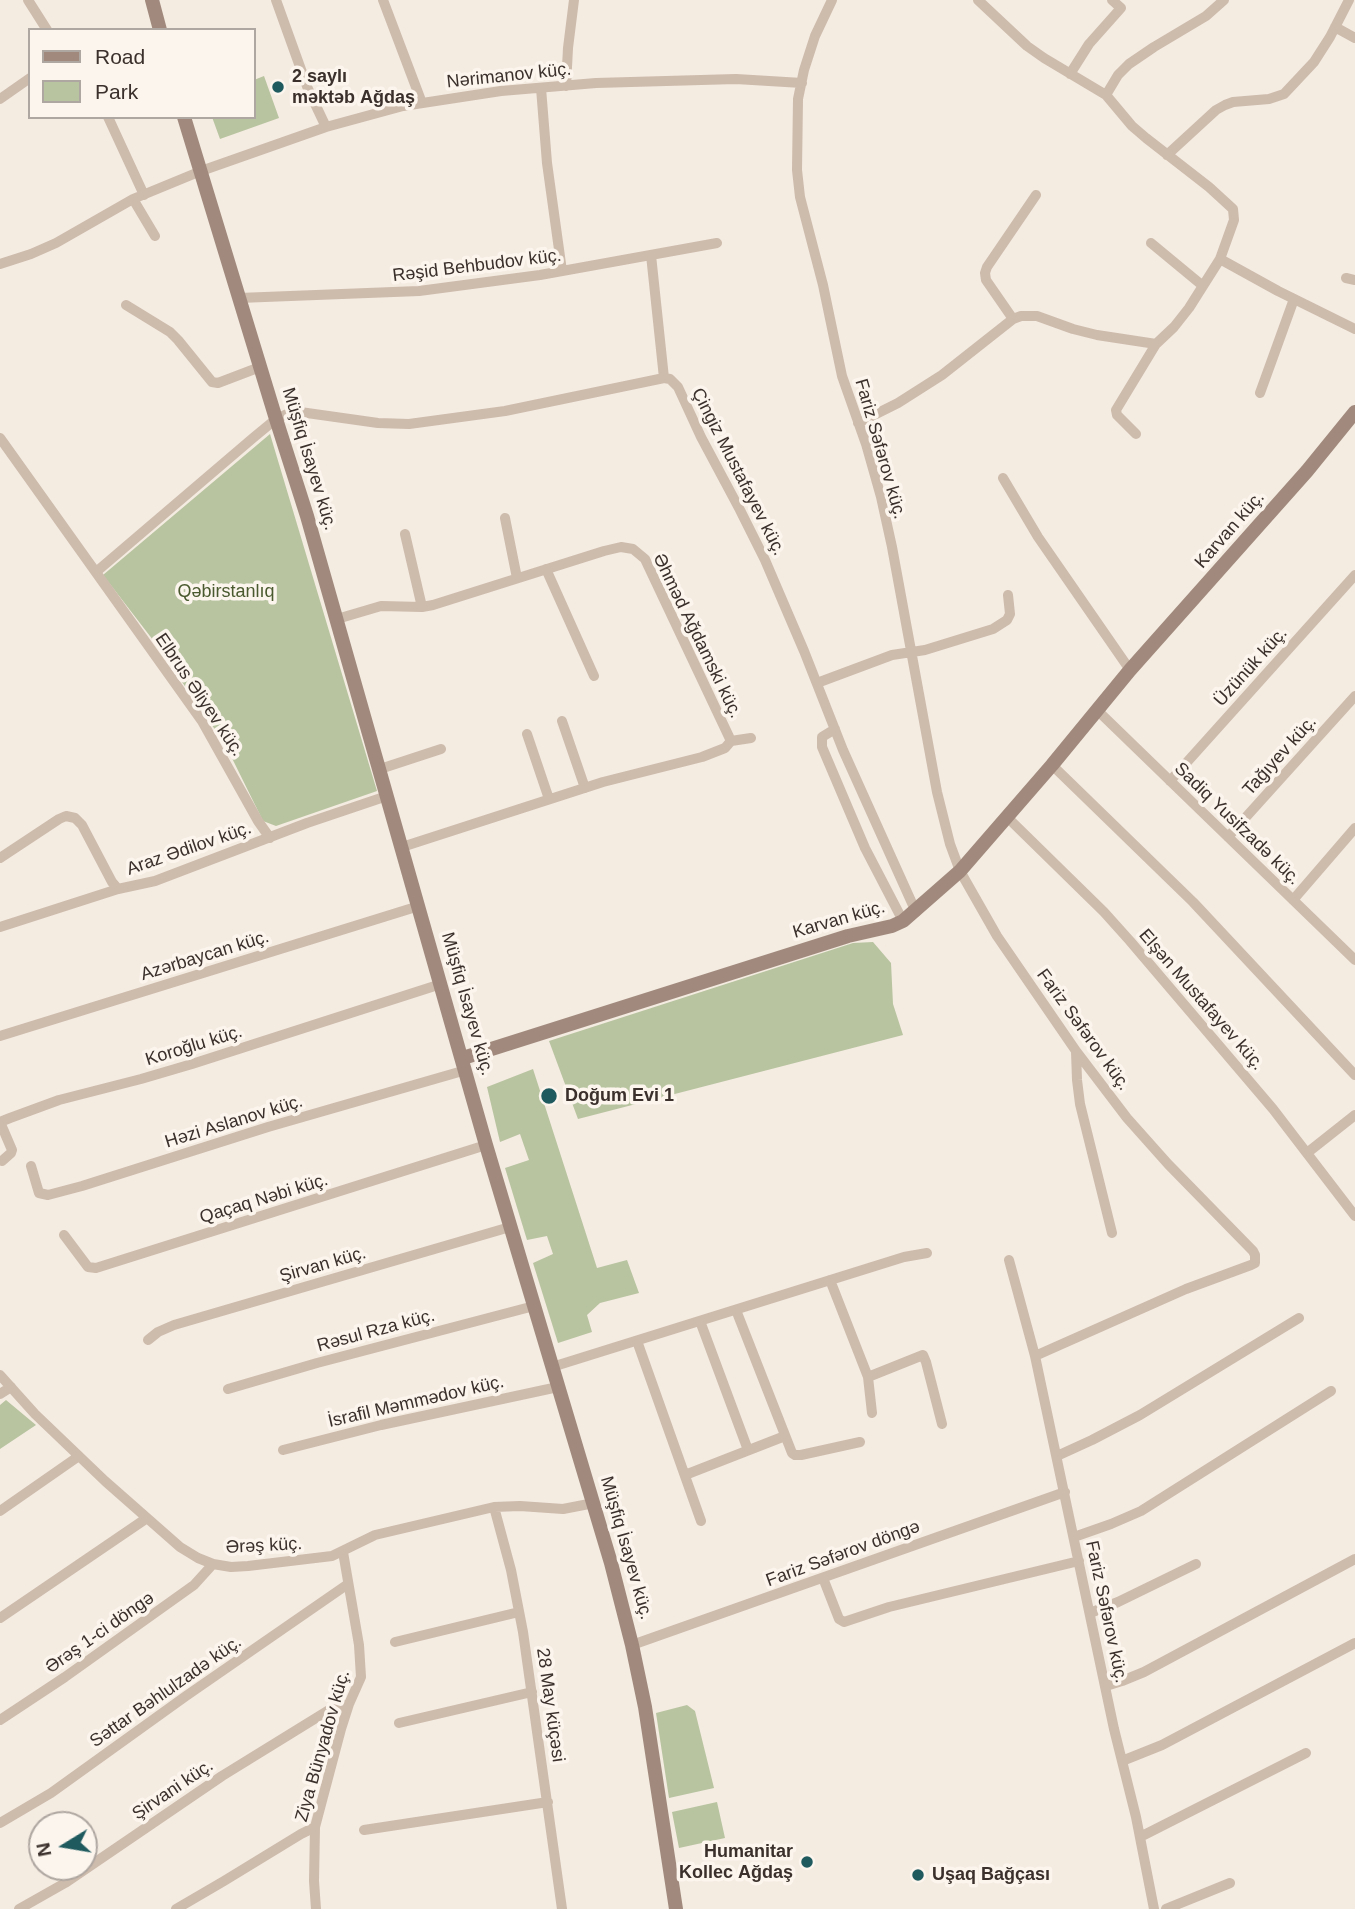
<!DOCTYPE html>
<meta charset="utf-8">
<style>
body{margin:0}
#map{position:relative;width:1355px;height:1909px;overflow:hidden;background:#f4ebe1;font-family:Arial,sans-serif}
canvas{display:block}
.legend{position:absolute;left:28px;top:28px;width:228px;height:91px;box-sizing:border-box;background:#fbf5ee;border:2px solid #aea6a0;margin:0;padding:9px 12px;list-style:none;font-size:21px;color:#3b302b}
.legend li{display:flex;align-items:center;gap:14px;height:35px}
.legend b{width:35px;border:2px solid #aea6a0}
.north{position:absolute;left:28px;top:1811px;width:70px;height:70px;box-sizing:border-box;background:#fbf5ee;border:2px solid #aea6a0;border-radius:50%;rotate:259deg;font-size:19px;font-weight:700;line-height:28px;text-align:center;color:#3b302b}
.north::after{content:'';display:block;margin:auto;width:24px;height:32px;background:#1f5a5e;clip-path:polygon(50% 0,100% 100%,50% 72%,0 100%)}
</style>
<div id="map">
<canvas width="1355" height="1909"></canvas>
<ul class="legend">
<li><b style="height:9px;background:#a18a7d"></b>Road</li>
<li><b style="height:19px;background:#b8c4a0"></b>Park</li>
</ul>
<div class="north">N</div>
</div>
<script>
const g = document.querySelector('canvas').getContext('2d');
g.lineJoin = 'round';
function fill(path, color) {
  g.fillStyle = color;
  g.fill(path, 'evenodd');
}
function toPath(rows) {
  const path = new Path2D();
  for (const r of rows) {
    path.moveTo(r[0], r[1]);
    for (let i = 2; i < r.length; i += 2) path.lineTo(r[i], r[i + 1]);
  }
  return path;
}
function trace(path, color, width, dash) {
  g.strokeStyle = color;
  g.lineWidth = width;
  g.lineCap = dash ? 'butt' : 'round';
  g.setLineDash(dash || []);
  g.stroke(path);
}
function drawText(font, color, halo, rows, align = 'center') {
  g.font = font + ' Arial,sans-serif';
  g.lineWidth = 7;
  g.setLineDash([]);
  g.textBaseline = 'middle';
  g.strokeStyle = halo;
  g.fillStyle = color;
  for (const [text, x, y, turn = 0] of rows) {
    g.save();
    g.translate(x, y);
    g.rotate((+turn || 0) * Math.PI / 180);
    g.textAlign = isNaN(turn) ? turn : align;
    if (halo) g.strokeText(text, 0, 0);
    g.fillText(text, 0, 0);
    g.restore();
  }
}
const green = toPath([
 [264,76,279,118,220,139,212,117,254,117,254,80],
 [270,434,377,791,276,826,263,821,225,744,153,640,103,575],
 [873,942,891,963,893,1004,903,1035,578,1119,549,1041,853,943],
 [533,1069,597,1268,627,1260,639,1293,600,1303,587,1315,592,1332,558,1343,533,1263,553,1254,547,1236,527,1240,505,1168,529,1160,520,1134,500,1142,487,1087],
 [6,1400,36,1425,0,1449,0,1405],
 [687,1705,695,1711,714,1788,669,1798,656,1713],
 [717,1802,725,1838,679,1848,672,1812]
]);
const street = toPath([
 [28,0,47,30],
 [276,0,308,89,326,127],
 [383,0,422,103],
 [832,0,815,36,804,70,798,99,797,170,800,197,823,285,842,376,866,444,881,497,892,547,937,792,950,844,960,871,997,936,1076,1051,1127,1118,1168,1164,1253,1251,1255,1255,1255,1263,1251,1265,1186,1289,1035,1356,1114,1729,1136,1817,1154,1909],
 [978,0,1027,46,1044,58,1106,95,1132,126,1146,138,1209,187,1233,209,1234,220,1220,259,1278,291,1355,329],
 [1335,27,1355,38],
 [1070,74,1089,44,1121,8,1112,0],
 [566,86,568,48,574,0],
 [541,88,547,163,562,271],
 [1106,95,1118,75,1129,64,1154,47,1206,16,1224,0],
 [0,99,30,78],
 [108,117,144,195],
 [1167,155,1216,110,1225,105,1233,102,1269,99,1284,94,1314,62,1330,37,1349,0],
 [133,199,155,236],
 [1151,243,1203,286],
 [651,255,664,378],
 [0,264,31,254,56,243,133,199,201,171,326,127,403,106,501,91,596,83,736,79,802,83],
 [1346,278,1355,280],
 [239,298,419,291,540,275,717,243],
 [126,305,170,332,178,340,212,382,218,383,260,367],
 [1013,319,986,280,985,273,987,267,1036,195],
 [1260,393,1294,299],
 [858,423,898,403,942,375,1013,319,1021,316,1037,316,1073,329,1097,335,1156,344,1174,327,1189,308,1220,259],
 [1136,434,1117,415,1116,410,1156,344],
 [0,438,202,721,258,821,270,838],
 [1003,478,1038,537,1130,670],
 [505,518,517,578],
 [405,534,422,607],
 [546,569,594,676],
 [96,572,253,438,276,419,287,414,300,412,378,423,409,424,505,411,664,378,670,379,678,387,701,437,740,510,765,560,804,651,843,750,916,912],
 [337,619,381,606,422,607,433,605,604,551,621,547,633,549,645,559,731,741,725,748,702,757,603,782,402,847],
 [817,683,892,655,925,650,993,629,1007,620,1010,614,1008,595],
 [1097,710,1355,960],
 [562,721,585,788],
 [835,729,822,737,822,747,865,848,903,921],
 [527,734,549,799],
 [731,741,751,738],
 [1052,765,1193,902,1355,1075],
 [380,769,441,749],
 [1170,781,1355,575],
 [1007,817,1104,912,1130,941,1273,1109,1355,1216],
 [1228,837,1355,696],
 [0,858,59,819,66,816,75,818,82,825,112,882,118,889],
 [1293,900,1355,828],
 [0,927,118,889,155,881,307,823,387,796],
 [0,1036,419,906],
 [1076,1051,1077,1080,1080,1104,1112,1233],
 [1307,1153,1355,1115],
 [2,1161,11,1153,12,1150,0,1122,10,1118,59,1100,141,1079,192,1064,441,984],
 [31,1166,39,1193,48,1195,82,1186,268,1127,466,1070],
 [64,1235,88,1267,96,1268,486,1145],
 [1009,1260,1035,1356],
 [830,1280,868,1377,923,1355,926,1362,942,1424],
 [736,1310,792,1453,795,1455,801,1455,860,1442],
 [700,1321,748,1450],
 [148,1340,158,1332,174,1325,510,1227],
 [637,1341,701,1521],
 [552,1367,904,1257,927,1253],
 [0,1375,35,1414,105,1481,180,1547,198,1558,213,1564,231,1567,248,1566,332,1556,375,1535,494,1507,520,1506,563,1509,594,1503],
 [868,1377,872,1413],
 [228,1389,317,1363,534,1306],
 [0,1394,11,1387],
 [283,1450,381,1425,558,1387],
 [1057,1456,1092,1440,1140,1415,1299,1318],
 [685,1475,785,1436],
 [494,1507,511,1570,523,1632,562,1909],
 [0,1511,79,1456],
 [1074,1537,1111,1524,1141,1511,1331,1391],
 [823,1578,839,1619,844,1622,889,1607,1079,1561],
 [1090,1613,1118,1602,1196,1564],
 [0,1618,147,1518],
 [395,1642,519,1612],
 [632,1645,1065,1492],
 [1106,1686,1122,1681,1144,1672,1355,1559],
 [0,1720,65,1677,194,1585,213,1564],
 [399,1723,532,1692],
 [1122,1761,1162,1745,1355,1643],
 [0,1823,51,1793,186,1696,348,1584],
 [364,1830,548,1802],
 [1140,1837,1306,1753],
 [19,1909,65,1883,222,1776,329,1710,349,1704],
 [176,1909,224,1881,301,1834,315,1827],
 [316,1909,314,1881,315,1827,341,1729,349,1704,361,1677,359,1645,343,1552],
 [1166,1909,1230,1883]
]);
const secondary = toPath([
 [152,0,160,30],
 [184,117,276,419,307,516,486,1145,611,1563,632,1645,645,1707,676,1909],
 [463,1058,848,936,892,926,903,921,960,871,1052,765,1130,670,1307,471,1355,412]
]);
const markers = [
 [278,87,7,"#1f5a5e"],
 [549,1096,9,"#1f5a5e"],
 [807,1862,7,"#1f5a5e"],
 [918,1875,7,"#1f5a5e"]
];
const streetNames = [
 ["Nərimanov küç.",509,76,-6],
 ["Rəşid Behbudov küç.",477,266,-7],
 ["Fariz Səfərov küç.",880,449,74],
 ["Müşfiq İsayev küç.",309,459,73],
 ["Çingiz Mustafayev küç.",738,472,63],
 ["Karvan küç.",1230,530,-49],
 ["Əhməd Ağdamski küç.",697,636,64],
 ["Üzünük küç.",1251,667,-48],
 ["Elbrus Əliyev küç.",199,695,56],
 ["Tağıyev küç.",1280,756,-48],
 ["Sadiq Yusifzadə küç.",1237,824,44],
 ["Araz Ədilov küç.",189,849,-19],
 ["Karvan küç.",839,920,-16],
 ["Azərbaycan küç.",205,956,-17],
 ["Elşən Mustafayev küç.",1201,1000,49],
 ["Müşfiq İsayev küç.",467,1004,74],
 ["Fariz Səfərov küç.",1083,1030,54],
 ["Koroğlu küç.",194,1046,-17],
 ["Həzi Aslanov küç.",234,1122,-17],
 ["Qaçaq Nəbi küç.",264,1199,-17],
 ["Şirvan küç.",323,1265,-16],
 ["Rəsul Rza küç.",376,1331,-15],
 ["İsrafil Məmmədov küç.",416,1402,-13],
 ["Ərəş küç.",264,1546,-3],
 ["Müşfiq İsayev küç.",626,1548,74],
 ["Fariz Səfərov döngə",843,1554,-20],
 ["Fariz Səfərov küç.",1106,1612,78],
 ["Ərəş 1-ci döngə",100,1633,-35],
 ["Səttar Bəhlulzadə küç.",166,1692,-35],
 ["28 May küçəsi",550,1705,82],
 ["Ziya Bünyadov küç.",323,1746,-74],
 ["Şirvani küç.",173,1790,-34]
];
const poiNames = [
 ["2 saylı",292,77],
 ["məktəb Ağdaş",292,98],
 ["Doğum Evi 1",565,1096],
 ["Humanitar",793,1852,"right"],
 ["Kollec Ağdaş",793,1873,"right"],
 ["Uşaq Bağçası",932,1875]
];
const parkNames = [
 ["Qəbirstanlıq",226,592]
];
fill(green, '#b8c4a0');
trace(street, '#cdbbac', 10);
trace(secondary, '#a18a7d', 14);
for (const [x, y, r, color] of markers) {
  const dot = new Path2D();
  dot.arc(x, y, r, 0, 2 * Math.PI);
  g.fillStyle = color;
  g.fill(dot);
  trace(dot, '#fbf5ee', 2.5);
}
drawText('18px', '#3b302b', '#fbf5ee', streetNames);
drawText('bold 18px', '#3b302b', '#fbf5ee', poiNames, 'left');
drawText('18px', '#4a5a2e', '#fbf5ee', parkNames);
</script>
